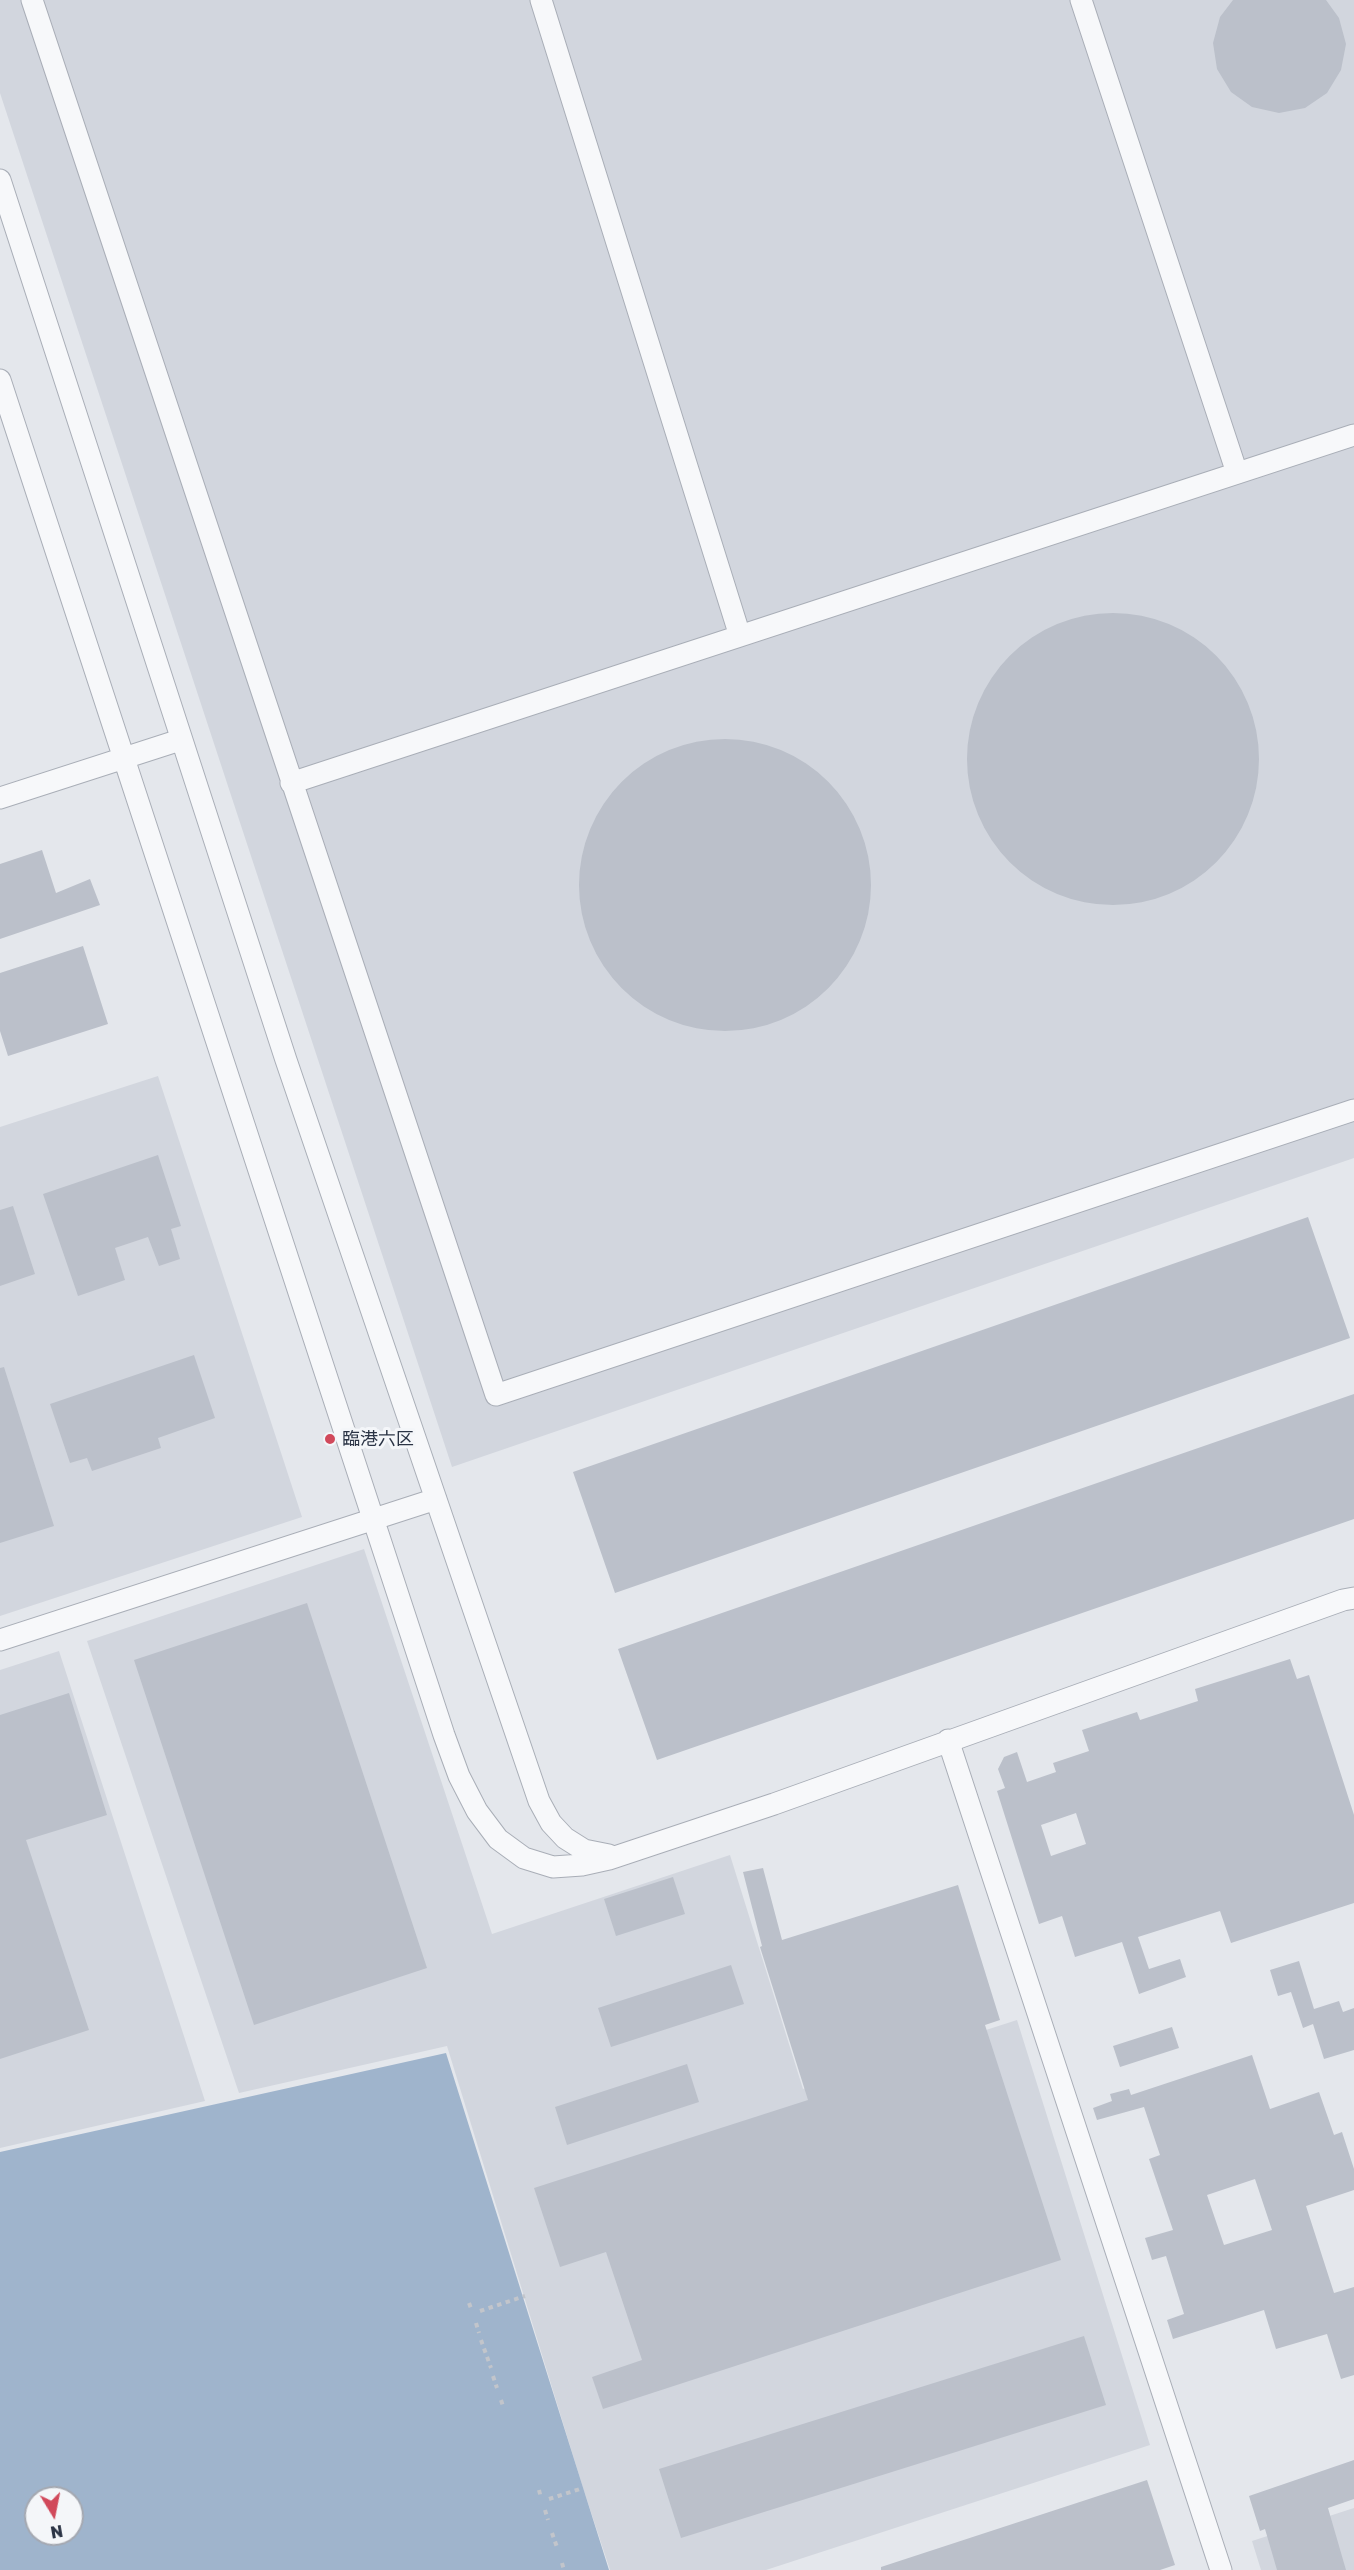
<!DOCTYPE html>
<meta charset="utf-8">
<style>
body{margin:0}
#map{position:relative;width:1354px;height:2570px;overflow:hidden;background:#e4e7ec;font-family:"Golos Text",sans-serif}
canvas{display:block}
.north{position:absolute;left:24px;top:2486px;width:60px;height:60px;box-sizing:border-box;background:#f4f6f9;border:2px solid #a4a8b1;border-radius:50%;rotate:170deg;font-size:16px;font-weight:700;line-height:24px;text-align:center;color:#2b3445}
.north::after{content:'';display:block;margin:auto;width:21px;height:27px;background:#d1495b;clip-path:polygon(50% 0,100% 100%,50% 72%,0 100%)}
</style>
<div id="map">
<canvas width="1354" height="2570"></canvas>
<div class="north">N</div>
</div>
<script>
const g = document.querySelector('canvas').getContext('2d');
g.lineJoin = 'round';
function fill(path, color) {
  g.fillStyle = color;
  g.fill(path, 'evenodd');
}
function toPath(rows) {
  const path = new Path2D();
  for (const r of rows) {
    if (r.length === 3) {
      path.moveTo(r[0] + r[2], r[1]);
      path.arc(r[0], r[1], r[2], 0, 2 * Math.PI);
      continue;
    }
    path.moveTo(r[0], r[1]);
    for (let i = 2; i < r.length; i += 2) path.lineTo(r[i], r[i + 1]);
  }
  return path;
}
function trace(path, color, width, dash) {
  g.strokeStyle = color;
  g.lineWidth = width;
  g.lineCap = dash ? 'butt' : 'round';
  g.setLineDash(dash || []);
  g.stroke(path);
}
function drawText(font, color, halo, rows, align = 'center') {
  g.font = font + ' "Golos Text","Noto Sans JP",sans-serif';
  g.lineWidth = 6;
  g.setLineDash([]);
  g.textBaseline = 'middle';
  g.strokeStyle = halo;
  g.fillStyle = color;
  for (const [text, x, y, turn = 0] of rows) {
    g.save();
    g.translate(x, y);
    g.rotate((+turn || 0) * Math.PI / 180);
    g.textAlign = isNaN(turn) ? turn : align;
    if (halo) g.strokeText(text, 0, 0);
    g.fillText(text, 0, 0);
    g.restore();
  }
}
const built = toPath([
 [0,0,1354,0,1354,1158,452,1467,0,93],
 [158,1076,302,1517,0,1616,0,1127],
 [364,1549,492,1934,730,1855,803,2089,1017,2020,1150,2445,766,2570,610,2570,583,2488,447,2046,239,2093,87,1641],
 [59,1651,205,2101,0,2148,0,1670],
 [1354,2508,1354,2570,1261,2570,1252,2541]
]);
const water = toPath([
 [446,2053,609,2570,0,2570,0,2152],
 [36,2498,72,2498,72,2534,36,2534]
]);
const building = toPath([
 [1233,0,1326,0,1339,18,1346,44,1341,70,1327,93,1305,108,1279,113,1252,107,1231,92,1217,69,1213,43,1220,17],
 [1113,759,146],
 [725,885,146],
 [42,850,56,893,90,879,100,905,0,939,0,864],
 [83,946,108,1024,8,1056,0,1031,0,973],
 [158,1155,181,1226,171,1229,180,1259,159,1266,148,1237,115,1248,125,1280,78,1296,43,1194],
 [13,1206,35,1274,0,1286,0,1210],
 [1308,1217,1350,1338,615,1593,573,1472],
 [194,1355,215,1418,158,1438,161,1448,92,1471,87,1458,70,1463,50,1404],
 [4,1367,54,1526,0,1543,0,1368],
 [1354,1394,1354,1519,657,1760,618,1649],
 [307,1603,427,1968,254,2025,134,1660],
 [1290,1659,1297,1679,1309,1675,1354,1815,1354,1903,1231,1943,1220,1911,1138,1937,1149,1969,1180,1959,1186,1977,1139,1994,1122,1942,1075,1957,1062,1916,1039,1924,997,1791,1005,1788,998,1769,1004,1757,1017,1752,1027,1782,1056,1772,1053,1763,1089,1751,1082,1730,1137,1712,1140,1720,1198,1701,1195,1689],
 [1076,1813,1086,1844,1051,1856,1041,1825],
 [69,1693,107,1815,26,1840,89,2030,0,2059,0,1715],
 [763,1868,782,1940,958,1885,1000,2020,985,2025,1061,2260,603,2409,592,2377,642,2360,606,2252,560,2267,534,2188,808,2100,760,1947,762,1946,743,1872],
 [673,1877,685,1914,616,1936,604,1899],
 [1299,1961,1314,2009,1339,2001,1343,2012,1354,2008,1354,2050,1324,2059,1313,2024,1303,2028,1291,1992,1278,1996,1270,1970],
 [731,1965,744,2004,611,2047,598,2008],
 [1172,2027,1179,2048,1120,2067,1113,2046],
 [1252,2055,1270,2109,1319,2092,1334,2135,1342,2132,1354,2169,1354,2190,1306,2206,1334,2293,1354,2287,1354,2375,1341,2379,1327,2334,1276,2349,1264,2310,1173,2339,1167,2320,1184,2314,1166,2256,1152,2260,1145,2238,1173,2230,1149,2159,1160,2155,1144,2107,1097,2120,1093,2108,1112,2101,1110,2094,1129,2089,1131,2095],
 [1255,2179,1272,2230,1224,2245,1207,2195],
 [687,2064,699,2102,567,2145,555,2107],
 [1084,2336,1106,2405,681,2538,659,2469],
 [1354,2460,1354,2499,1328,2508,1346,2570,1277,2570,1265,2529,1260,2531,1249,2496],
 [1147,2480,1175,2565,1160,2570,881,2570,881,2567]
]);
const path = toPath([
 [469,2303,472,2311],
 [480,2311,525,2296],
 [476,2323,479,2333],
 [481,2340,491,2368],
 [493,2376,497,2388],
 [501,2400,503,2406],
 [539,2490,541,2498],
 [549,2499,583,2488],
 [545,2510,548,2520],
 [552,2533,558,2550],
 [562,2563,564,2570]
]);
const minor = toPath([
 [32,0,496,1395,1354,1110],
 [541,0,740,636],
 [1081,0,1237,473],
 [0,180,286,1060,539,1801,551,1823,565,1838,584,1850,609,1855],
 [0,380,444,1735,459,1776,477,1811,498,1839,524,1858,553,1867,582,1865,609,1859,774,1804,1343,1600,1354,1598],
 [291,783,1354,435],
 [0,798,180,740],
 [0,1640,436,1499],
 [948,1740,1221,2570]
]);
const markers = [
 [330,1439,6,"#d1495b"]
];
const poiNames = [
 ["臨港六区",342,1439]
];
fill(built, '#d2d6de');
fill(water, '#9fb4cc');
fill(building, '#bbc0ca');
trace(minor, '#a9aeb7', 23);
trace(path, '#c2c5cb', 4, [4.5, 4.5]);
trace(minor, '#f7f8fa', 21);
for (const [x, y, r, color] of markers) {
  const dot = new Path2D();
  dot.arc(x, y, r, 0, 2 * Math.PI);
  g.fillStyle = color;
  g.fill(dot);
  trace(dot, '#f4f6f9', 2);
}
drawText('18px', '#2b3445', '#f4f6f9', poiNames, 'left');
</script>
